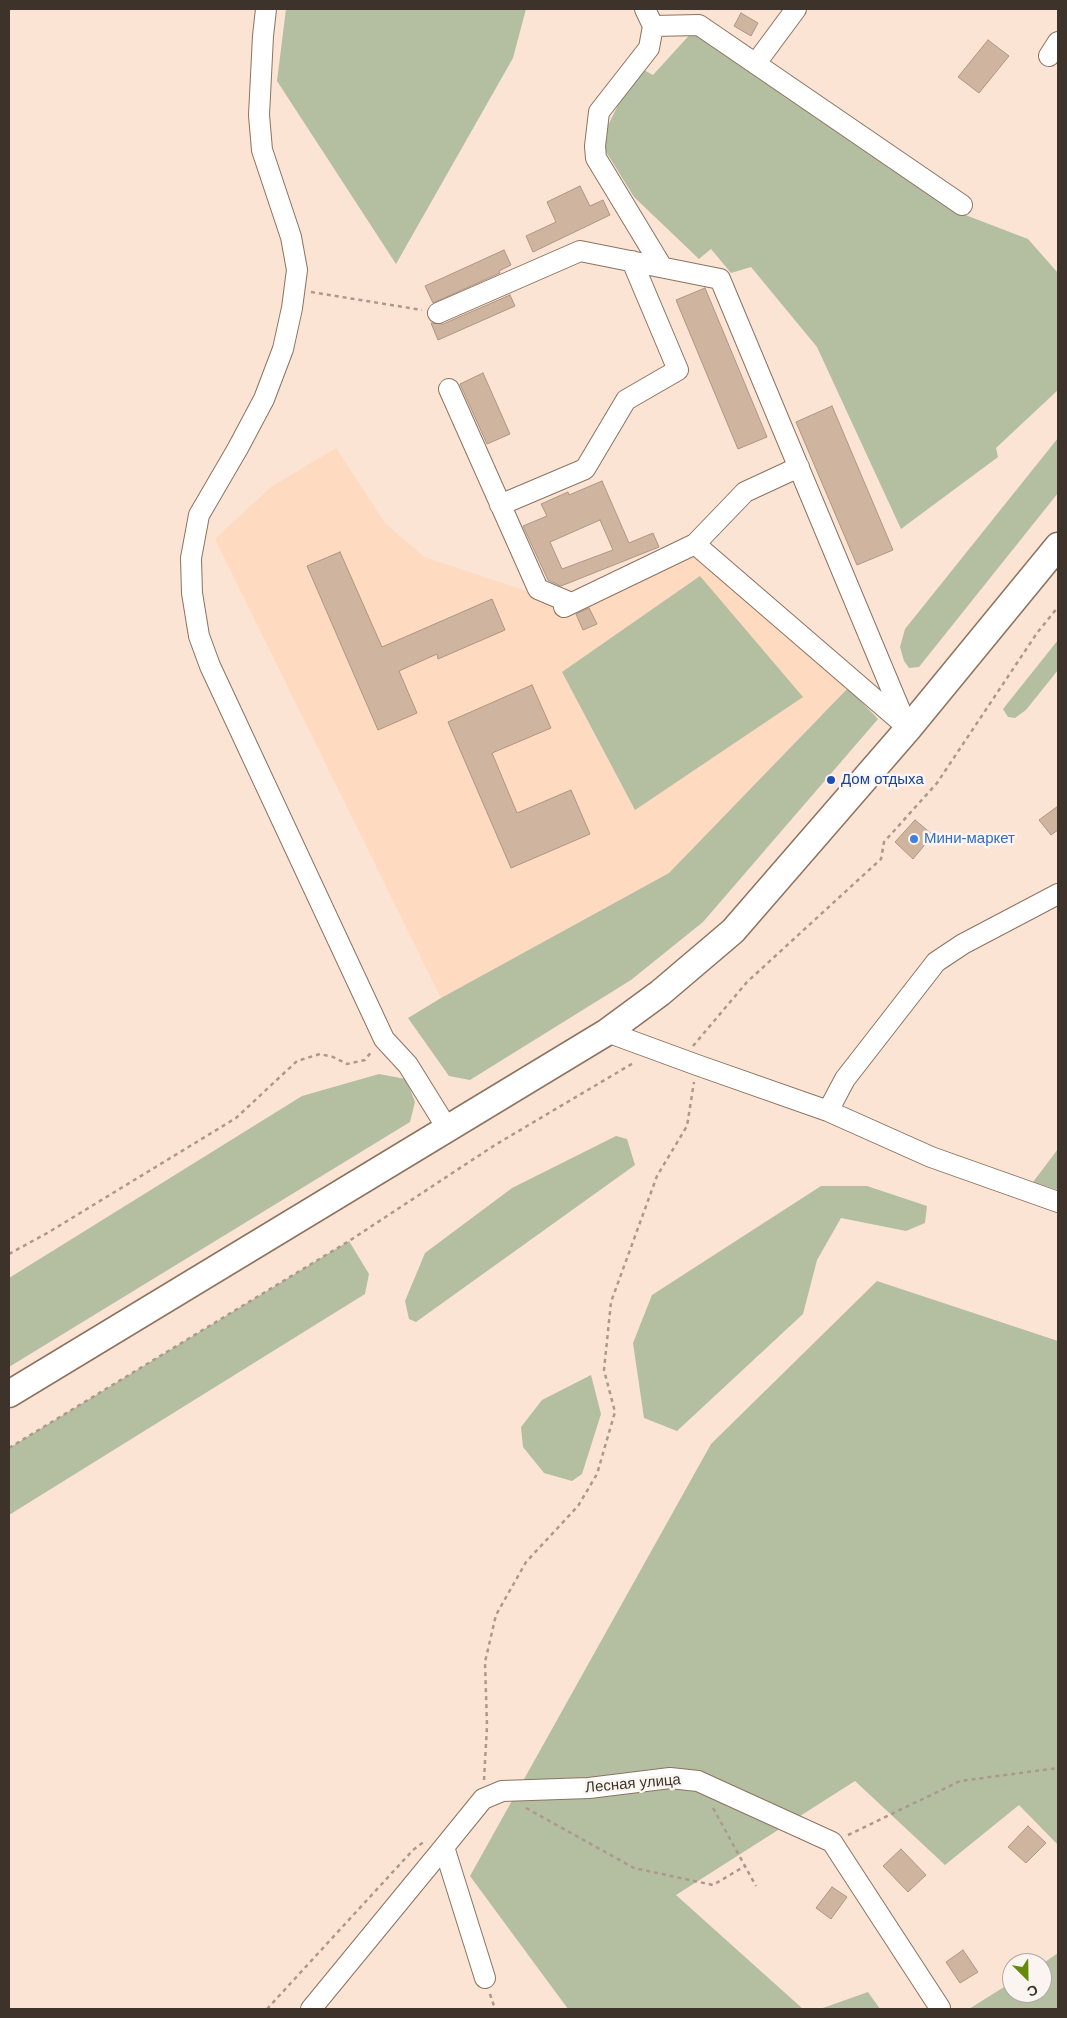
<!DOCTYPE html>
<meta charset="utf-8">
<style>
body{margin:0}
#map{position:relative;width:1067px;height:2018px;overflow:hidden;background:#fbe4d4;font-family:Arial,sans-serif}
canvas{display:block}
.frame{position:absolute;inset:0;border:10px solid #3d332b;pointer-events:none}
.north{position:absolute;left:1002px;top:1953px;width:50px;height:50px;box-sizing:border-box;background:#fbf5f1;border:1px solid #afa7a2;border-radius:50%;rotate:157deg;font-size:14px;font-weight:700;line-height:20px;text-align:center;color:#3d332b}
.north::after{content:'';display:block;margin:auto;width:18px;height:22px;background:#678a0d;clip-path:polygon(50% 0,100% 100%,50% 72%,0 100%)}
</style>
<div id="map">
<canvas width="1067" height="2018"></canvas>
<div class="frame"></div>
<div class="north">С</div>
</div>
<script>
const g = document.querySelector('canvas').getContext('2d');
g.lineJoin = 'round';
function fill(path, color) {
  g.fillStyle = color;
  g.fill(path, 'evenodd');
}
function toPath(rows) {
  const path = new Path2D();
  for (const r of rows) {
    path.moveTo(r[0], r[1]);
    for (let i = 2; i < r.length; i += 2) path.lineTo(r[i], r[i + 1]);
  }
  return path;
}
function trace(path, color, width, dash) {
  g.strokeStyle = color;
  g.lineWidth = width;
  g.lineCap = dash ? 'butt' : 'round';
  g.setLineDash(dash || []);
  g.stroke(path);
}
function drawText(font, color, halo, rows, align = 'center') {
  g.font = font + ' Arial,sans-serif';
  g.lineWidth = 5;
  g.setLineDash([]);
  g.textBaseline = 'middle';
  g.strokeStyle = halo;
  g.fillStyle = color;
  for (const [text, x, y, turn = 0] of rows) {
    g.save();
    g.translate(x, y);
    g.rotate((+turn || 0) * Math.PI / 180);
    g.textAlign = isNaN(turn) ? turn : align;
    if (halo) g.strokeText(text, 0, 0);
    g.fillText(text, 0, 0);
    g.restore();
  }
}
const built = toPath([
 [336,448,385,523,424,557,562,603,568,613,695,555,848,688,669,873,441,998,215,539,271,487]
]);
const green = toPath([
 [286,9,526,9,513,58,396,264,277,81],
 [694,30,955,211,1028,239,1058,273,1058,390,996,448,998,457,901,529,817,347,751,267,731,273,711,249,699,259,634,197,600,142,619,103,644,70,653,75],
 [1058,438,1058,493,919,667,909,668,904,661,900,647,905,629],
 [700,576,803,697,635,810,562,672],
 [1058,640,1058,670,1026,710,1015,718,1008,717,1003,709],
 [848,688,878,719,703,922,631,980,470,1080,449,1076,408,1018,441,998,669,873],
 [379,1074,406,1079,415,1102,410,1122,9,1367,9,1278,302,1096],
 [616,1136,627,1139,635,1165,416,1322,409,1319,405,1301,425,1253,512,1188],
 [1058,1149,1058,1190,1033,1182],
 [821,1186,867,1186,927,1206,925,1223,906,1231,841,1218,817,1260,803,1314,677,1431,644,1418,633,1343,652,1295],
 [349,1241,369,1274,365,1294,9,1515,9,1448],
 [877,1281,1058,1341,1058,1845,1019,1805,945,1865,855,1781,676,1895,803,2009,568,2009,470,1876,711,1444],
 [591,1375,601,1414,582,1474,572,1481,544,1473,523,1447,521,1427,542,1400],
 [1058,1953,1058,2009,969,2009,1012,1982,1012,1993,1042,1993,1042,1964],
 [868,1992,880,2009,820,2009]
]);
const building = toPath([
 [741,13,758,23,751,36,734,26,741,13],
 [988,40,1009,56,979,93,958,77,988,40],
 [580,186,590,206,603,200,610,215,533,252,526,236,556,222,547,202,580,186],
 [504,250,511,265,499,271,500,273,433,303,425,286,504,250],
 [705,288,767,437,738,449,676,300,705,288],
 [510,295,515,306,438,340,431,323,443,324,510,295],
 [483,373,510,434,487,444,460,384,483,373],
 [832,406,893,550,857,565,796,422,832,406],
 [602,481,629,543,653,533,659,547,561,586,548,580,523,526,547,516,541,504,568,492,569,495,602,481],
 [600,520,613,550,562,569,550,542,600,520],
 [340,552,382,647,492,599,505,630,438,659,437,654,399,671,417,713,378,730,307,566,340,552],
 [589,608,597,624,583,630,576,614,589,608],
 [532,685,551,728,492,753,517,813,571,790,590,834,511,868,448,722,532,685],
 [1058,806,1058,830,1051,835,1039,820,1058,806],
 [915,820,933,835,913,859,895,842,915,820],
 [1028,1826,1046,1843,1026,1863,1008,1847,1028,1826],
 [901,1849,926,1875,908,1892,883,1866,901,1849],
 [832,1887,847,1897,831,1919,816,1908,832,1887],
 [963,1950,978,1972,960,1983,946,1962,963,1950]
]);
const path = toPath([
 [311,292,422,310],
 [693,1046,747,982,881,859,884,842,937,783,1037,633,1058,607],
 [9,1254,49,1232,236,1118,297,1061,320,1054,333,1057,347,1064,365,1060,372,1051],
 [9,1448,349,1241,495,1145,635,1062],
 [484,1780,487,1726,485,1662,496,1615,526,1562,578,1506,597,1474,615,1412,604,1370,611,1302,657,1176,687,1126,694,1082],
 [526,1808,634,1868,713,1885,745,1866],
 [713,1808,756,1886],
 [848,1835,960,1781,1058,1768],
 [490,1994,495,2009],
 [267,2009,413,1850,425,1841]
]);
const minor = toPath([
 [266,9,263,36,259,115,262,150,291,237,297,270,292,308,283,349,264,399,238,448,199,515,191,558,192,593,199,636,210,666,384,1039,408,1065,447,1128],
 [645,9,653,26,649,48,599,112,595,146,596,158,662,267],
 [653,26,699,25,962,205],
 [1049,56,1058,42],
 [756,63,796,9],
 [438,313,580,251,720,279,908,729],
 [449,389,538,589,571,603],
 [799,467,745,492,695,544,906,726],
 [500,505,585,469,626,400,678,370,632,261],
 [564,607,695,544],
 [607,1032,697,1065,828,1111,931,1157,1058,1202],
 [828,1111,845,1079,936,962,963,944,1058,894],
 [485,1978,444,1847,483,1799,502,1791,589,1788,670,1778,698,1781,832,1842,940,2008],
 [311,2009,444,1847]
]);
const major = toPath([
 [9,1394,607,1032,660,993,733,931,908,729,1058,546]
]);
const markers = [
 [831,780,5,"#1a4fb4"],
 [914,839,5,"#3f7fe0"]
];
const transitNames = [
 ["Дом отдыха",841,780]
];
const shopNames = [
 ["Мини-маркет",924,839]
];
const streetNames = [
 ["Лесная улица",633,1784,-5]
];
fill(built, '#fddac0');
fill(green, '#b4bfa1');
fill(building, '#cfb5a0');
trace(building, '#af9682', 1);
trace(minor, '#8c7360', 22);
trace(major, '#8c7360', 29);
trace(path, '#aa998c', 2.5, [4, 4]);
trace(minor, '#fff', 20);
trace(major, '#fff', 26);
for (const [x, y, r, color] of markers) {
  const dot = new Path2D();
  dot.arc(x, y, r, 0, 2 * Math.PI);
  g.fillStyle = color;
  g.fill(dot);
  trace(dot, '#fbf5f1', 2);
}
drawText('15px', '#164399', '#fbf5f1', transitNames, 'left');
drawText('15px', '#366cbe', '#fbf5f1', shopNames, 'left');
drawText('15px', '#3d332b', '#fbf5f1', streetNames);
</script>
